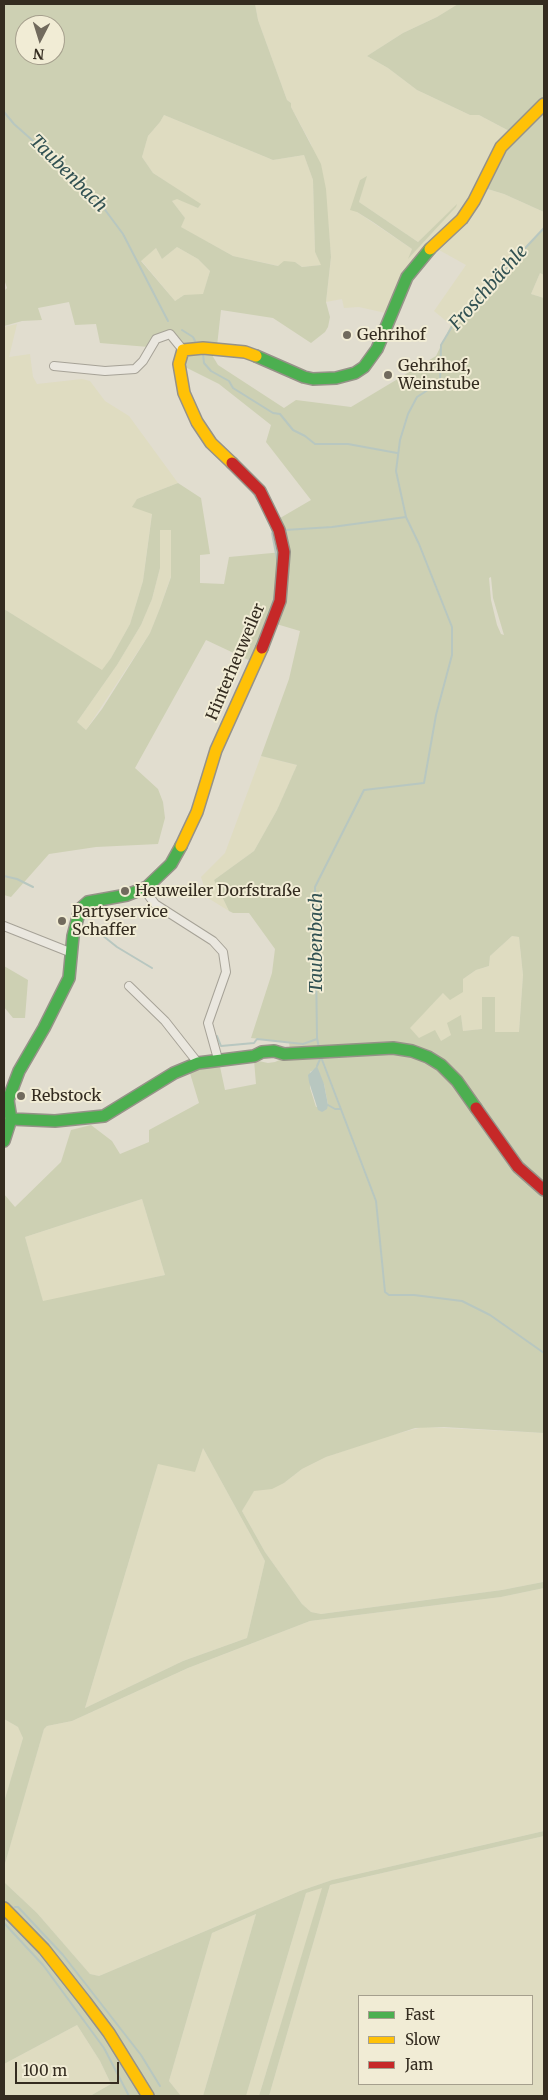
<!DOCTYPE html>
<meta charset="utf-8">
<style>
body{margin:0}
#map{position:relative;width:548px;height:2100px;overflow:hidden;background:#e1ddcf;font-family:Merriweather,serif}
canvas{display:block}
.frame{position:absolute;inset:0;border:5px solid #342c20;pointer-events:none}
.legend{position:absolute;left:358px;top:1995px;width:175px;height:90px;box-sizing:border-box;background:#f1ecd5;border:1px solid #a59f8d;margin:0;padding:6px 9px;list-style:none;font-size:15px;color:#342c20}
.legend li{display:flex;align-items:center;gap:10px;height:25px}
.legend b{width:25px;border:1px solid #a59f8d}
.north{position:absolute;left:15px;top:15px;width:50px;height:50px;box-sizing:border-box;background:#f1ecd5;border:1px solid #a59f8d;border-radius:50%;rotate:185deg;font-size:14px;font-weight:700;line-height:20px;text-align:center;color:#342c20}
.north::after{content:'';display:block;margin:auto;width:18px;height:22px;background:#716a5d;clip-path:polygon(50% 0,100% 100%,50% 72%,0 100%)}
.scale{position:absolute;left:15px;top:2062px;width:104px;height:22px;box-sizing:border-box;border:2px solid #342c20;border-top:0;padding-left:6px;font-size:15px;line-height:18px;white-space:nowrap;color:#342c20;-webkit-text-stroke:4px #f1ecd5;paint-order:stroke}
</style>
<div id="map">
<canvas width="548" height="2100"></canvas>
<div class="frame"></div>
<ul class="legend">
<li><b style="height:6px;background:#4caf50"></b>Fast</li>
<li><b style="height:6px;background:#ffc107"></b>Slow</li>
<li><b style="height:6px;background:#c62828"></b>Jam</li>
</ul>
<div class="north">N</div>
<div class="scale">100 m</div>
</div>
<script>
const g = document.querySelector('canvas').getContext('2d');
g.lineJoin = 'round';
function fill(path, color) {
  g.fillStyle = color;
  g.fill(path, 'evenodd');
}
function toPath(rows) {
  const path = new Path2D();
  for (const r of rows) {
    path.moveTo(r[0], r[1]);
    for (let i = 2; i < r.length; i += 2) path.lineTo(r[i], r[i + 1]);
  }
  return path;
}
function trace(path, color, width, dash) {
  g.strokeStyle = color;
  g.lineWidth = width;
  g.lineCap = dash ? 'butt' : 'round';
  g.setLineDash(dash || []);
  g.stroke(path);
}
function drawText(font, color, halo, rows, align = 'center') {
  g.font = font + ' Merriweather,serif';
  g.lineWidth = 4;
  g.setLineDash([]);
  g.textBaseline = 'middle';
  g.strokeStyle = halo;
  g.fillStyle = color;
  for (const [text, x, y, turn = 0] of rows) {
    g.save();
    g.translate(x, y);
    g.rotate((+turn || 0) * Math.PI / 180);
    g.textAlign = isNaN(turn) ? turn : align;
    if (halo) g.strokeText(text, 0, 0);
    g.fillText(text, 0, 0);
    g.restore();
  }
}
const farmland = toPath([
 [255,4,458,4,437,17,403,33,367,56,388,68,417,90,470,115,479,115,513,133,481,187,504,194,544,212,544,227,451,325,434,311,466,265,432,246,390,314,359,307,344,308,342,299,326,302,331,257,328,222,311,144,291,107,291,103,287,100,258,20],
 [366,177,359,202,418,242,457,205,409,258,412,249,357,212,360,180],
 [164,115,273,160,304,155,313,180,315,252,322,264,321,265,302,267,295,262,279,266,233,256,180,227,185,218,172,201,177,198,198,208,200,204,153,173,142,157,148,136,160,122],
 [177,247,198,259,210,271,203,295,184,295,175,301,141,260,156,248,162,259],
 [540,273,544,275,544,298,531,294],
 [17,324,9,357,30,354,33,377,37,384,82,379,90,381,105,401,129,416,178,483,137,499,133,507,152,513,143,581,130,624,111,658,102,671,4,609,4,327],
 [160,530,171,530,171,576,160,608,150,633,86,730,77,722,117,665,141,625,152,599,160,568],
 [261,756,297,765,277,810,254,851,214,880,229,911,208,898,201,877,225,853],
 [512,936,519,937,523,975,519,1032,495,1032,494,997,482,997,483,1029,463,1031,461,1016,451,1035,440,1042,419,1038,409,1028,444,992,476,970,489,966,490,956],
 [142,1199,165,1275,43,1302,25,1237],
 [423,1427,544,1433,543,1582,502,1590,321,1614,311,1612,302,1604,265,1552,242,1511,253,1491,284,1483,302,1469,326,1457,388,1436],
 [203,1448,265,1561,247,1638,183,1661,85,1708,158,1464],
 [544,1588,544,1831,332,1880,300,1891,99,1976,90,1974,37,1913,4,1882,4,1867,9,1849,44,1729,47,1726,72,1721,188,1668,310,1621,501,1597],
 [4,1719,18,1727,22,1733,23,1738,4,1802],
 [544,1836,544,2096,269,2096,330,1885],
 [359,1996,532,1996,532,2084,359,2084],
 [323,1887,259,2096,246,2096,306,1893],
 [256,1914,203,2096,181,2096,169,2081,212,1933],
 [77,2025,100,2061,111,2084,90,2096,4,2096,4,2064]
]);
const green = toPath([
 [4,4,255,4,258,20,287,100,291,103,291,107,321,164,326,189,331,257,326,302,330,317,328,327,325,332,311,343,273,318,221,310,217,346,211,348,212,355,218,365,284,408,296,400,351,407,436,356,451,325,544,227,544,275,540,273,531,294,544,298,544,1433,444,1427,415,1428,326,1457,302,1469,284,1483,272,1489,254,1491,242,1511,265,1552,302,1604,311,1612,321,1614,502,1590,543,1582,544,1576,544,1588,501,1597,310,1621,188,1668,72,1721,47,1726,44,1729,4,1867,4,1802,23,1738,18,1727,4,1719,4,1194,15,1207,61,1162,71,1130,91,1125,112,1141,120,1154,149,1142,149,1130,199,1103,189,1070,219,1062,225,1090,256,1084,254,1060,268,1063,275,1062,284,1058,290,1050,289,1042,251,1038,272,973,275,949,249,913,233,913,229,911,214,880,254,851,277,810,297,765,261,756,289,679,300,631,273,623,255,663,206,640,135,768,158,789,163,802,165,818,158,844,96,847,49,854,11,897,4,895,4,609,102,670,111,658,130,624,143,581,152,514,132,507,137,499,178,483,201,498,210,554,200,555,200,583,224,584,229,557,283,552,275,521,311,500,266,442,271,425,219,384,179,364,183,350,170,334,149,347,100,343,96,324,75,325,69,302,38,308,42,320,22,321,4,326,4,291,7,288,4,279],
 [25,25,55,25,55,55,25,55],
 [164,115,273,160,304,155,313,180,315,252,321,265,302,267,295,262,284,261,278,266,233,256,181,227,185,218,172,201,177,199,198,208,201,204,153,173,142,157,148,136,160,122],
 [177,247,198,259,210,271,203,294,184,295,175,301,141,261,156,248,162,259],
 [160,530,171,530,171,577,160,608,150,633,102,709,86,730,77,722,117,665,141,625,152,599,160,568],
 [491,577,493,598,504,635,501,634,497,625,491,600,489,578],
 [512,936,519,937,523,975,519,1032,495,1032,495,997,482,997,482,1029,463,1031,461,1015,447,1023,451,1035,441,1041,435,1030,419,1038,410,1028,443,993,450,1000,463,992,463,979,476,970,489,966,490,956],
 [315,1069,324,1084,328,1105,316,1107,310,1088,310,1072],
 [142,1199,165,1275,43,1301,25,1237],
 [203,1448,265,1561,247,1638,183,1661,85,1708,158,1464,195,1472],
 [458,4,544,4,544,212,504,194,481,187,513,133,479,115,470,115,417,90,388,68,367,56,403,33,437,17],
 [367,176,359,202,418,242,457,204,456,207,408,259,412,249,373,222,357,212,350,210,360,180],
 [4,966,28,980,25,1018,13,1018,4,1007],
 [544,1831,544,1836,330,1885,269,2096,298,2096,259,2096,322,1888,306,1893,246,2096,203,2096,256,1914,212,1933,169,2081,181,2096,156,2096,151,2088,139,2096,90,2096,111,2084,100,2061,77,2025,4,2064,4,1882,37,1913,90,1974,99,1976,300,1891,332,1880]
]);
const water = toPath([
 [317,1066,324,1084,328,1105,327,1109,322,1112,318,1110,309,1082,308,1075]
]);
const stream = toPath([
 [4,112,14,124,94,195,123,234,168,321],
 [182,330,193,337,195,341],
 [203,354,204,363,211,371,229,381,233,388,273,413,280,414,293,430,305,436,315,444,348,444,397,453],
 [440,383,441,345,453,325,544,228],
 [252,491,259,502],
 [406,517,396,471,400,440,408,414,417,397,434,386],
 [270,524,273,533],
 [285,530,332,527,406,517,419,544,452,627,452,655,436,715,424,783,364,790,315,887,317,1038,319,1048],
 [272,533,278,564],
 [264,629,274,599,278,579],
 [4,876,17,879,33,887],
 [85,927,102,935,117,947,152,968],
 [217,1036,221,1046,254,1043,257,1039,303,1044,317,1039],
 [321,1057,376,1201,385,1292,389,1295,414,1295,462,1301,490,1315,544,1353],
 [317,1066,321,1057],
 [328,1105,335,1109,341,1109],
 [15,1907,18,1907,63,1955,141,2055,160,2086],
 [4,1923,43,1965,104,2048,129,2096]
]);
const street = toPath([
 [54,366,105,371,135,369,143,361,156,339,170,334,183,350],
 [147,887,149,896,155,904,213,941,223,952,226,972,208,1023,218,1059],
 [4,926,72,953],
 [129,986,165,1021,198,1063]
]);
const fast = toPath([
 [256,356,304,377,313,379,336,378,355,373,364,367,377,349,407,277,430,249],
 [11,1119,55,1121,104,1116,174,1073,198,1063,254,1056,262,1052,274,1051,284,1054,393,1048,412,1051,428,1057,441,1065,457,1081,476,1108],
 [4,1141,11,1119,8,1100,19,1071,44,1028,69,978,73,936,80,909,88,902,127,895,147,887,171,864,181,846]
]);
const slow = toPath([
 [430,249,462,219,474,201,501,147,544,104],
 [232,463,211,443,197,422,184,393,179,364,183,350,203,348,245,352,256,356],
 [181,846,197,812,216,750,262,648],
 [4,1908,44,1949,85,2001,109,2033,148,2096]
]);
const jam = toPath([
 [232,463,260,491,279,530,284,552,280,601,262,648],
 [476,1108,518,1167,544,1190]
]);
const markers = [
 [347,335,5,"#716a5d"],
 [388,375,5,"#716a5d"],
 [125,891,5,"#716a5d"],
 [62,921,5,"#716a5d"],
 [21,1096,5,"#716a5d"]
];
const poiNames = [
 ["Gehrihof",357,335],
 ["Gehrihof,",398,366],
 ["Weinstube",398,384],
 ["Heuweiler Dorfstraße",135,891],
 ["Partyservice",72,912],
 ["Schaffer",72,930],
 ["Rebstock",31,1096]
];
const streetNames = [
 ["Hinterheuweiler",236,662,-67]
];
const waterNames = [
 ["Taubenbach",68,174,45],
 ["Froschbächle",489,288,-48],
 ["Taubenbach",317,943,-90]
];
fill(farmland, '#dfdcc1');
fill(green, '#cdd0b3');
fill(water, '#b8c7c0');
trace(stream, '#b8c7c0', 2);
trace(street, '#a6a297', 10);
trace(fast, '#969288', 14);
trace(slow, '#969288', 14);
trace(jam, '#969288', 14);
trace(street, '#eae7df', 8);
trace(fast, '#4caf50', 11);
trace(slow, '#ffc107', 11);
trace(jam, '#c62828', 11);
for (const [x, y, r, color] of markers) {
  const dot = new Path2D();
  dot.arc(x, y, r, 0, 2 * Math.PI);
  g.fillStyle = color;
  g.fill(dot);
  trace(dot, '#f1ecd5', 2);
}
drawText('16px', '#342c20', '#f1ecd5', poiNames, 'left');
drawText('16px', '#342c20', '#f1ecd5', streetNames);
drawText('italic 18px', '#315152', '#f1ecd5', waterNames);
</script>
